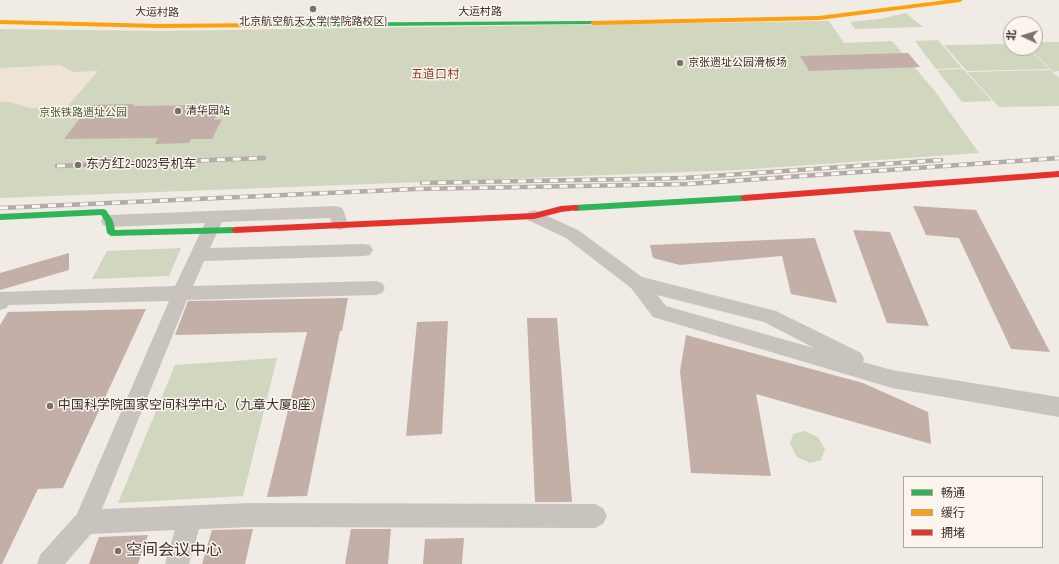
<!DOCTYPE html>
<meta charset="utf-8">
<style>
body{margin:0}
#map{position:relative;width:1059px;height:564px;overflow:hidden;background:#f0ebe5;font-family:"Sofia Sans Condensed","Noto Sans SC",sans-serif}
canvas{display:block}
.legend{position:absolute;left:903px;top:476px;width:140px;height:72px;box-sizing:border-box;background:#fbf5ee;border:1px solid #aea6a0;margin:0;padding:5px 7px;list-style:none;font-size:12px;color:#3b302b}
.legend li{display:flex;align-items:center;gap:8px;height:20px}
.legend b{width:20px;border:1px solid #aea6a0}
.north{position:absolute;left:1003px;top:16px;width:40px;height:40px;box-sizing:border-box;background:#fbf5ee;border:1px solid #aea6a0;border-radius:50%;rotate:274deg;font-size:11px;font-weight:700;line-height:16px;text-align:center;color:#3b302b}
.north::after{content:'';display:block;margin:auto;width:14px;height:18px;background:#7a716c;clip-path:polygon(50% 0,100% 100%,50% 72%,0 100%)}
</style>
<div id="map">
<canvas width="1059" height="564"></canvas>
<ul class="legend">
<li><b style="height:5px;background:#30b455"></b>畅通</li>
<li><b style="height:5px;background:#ff9f0a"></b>缓行</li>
<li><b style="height:5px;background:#e5322d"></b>拥堵</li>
</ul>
<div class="north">北</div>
</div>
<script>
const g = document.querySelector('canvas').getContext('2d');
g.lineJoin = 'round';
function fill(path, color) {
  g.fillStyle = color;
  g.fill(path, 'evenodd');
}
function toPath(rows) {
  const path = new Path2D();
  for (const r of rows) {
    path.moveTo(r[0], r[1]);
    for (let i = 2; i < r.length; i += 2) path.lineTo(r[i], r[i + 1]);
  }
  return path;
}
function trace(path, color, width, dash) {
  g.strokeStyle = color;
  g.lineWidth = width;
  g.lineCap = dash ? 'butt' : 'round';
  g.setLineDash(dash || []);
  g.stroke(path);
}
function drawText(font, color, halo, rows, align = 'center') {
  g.font = font + ' "Sofia Sans Condensed","Noto Sans SC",sans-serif';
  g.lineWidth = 3;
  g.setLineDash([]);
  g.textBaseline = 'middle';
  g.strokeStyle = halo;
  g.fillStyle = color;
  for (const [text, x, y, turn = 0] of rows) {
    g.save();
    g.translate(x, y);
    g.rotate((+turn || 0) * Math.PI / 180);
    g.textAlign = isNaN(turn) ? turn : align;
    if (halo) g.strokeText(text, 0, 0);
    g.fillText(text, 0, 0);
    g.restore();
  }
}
const green = toPath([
 [906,13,923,27,855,29,850,22,879,19],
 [829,21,844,43,892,41,934,90,979,153,738,170,0,198,0,29,160,31],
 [938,40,962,68,936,69,915,41],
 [1035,42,1059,42,1059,71,1054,72,1028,48,1035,48],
 [1011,44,1011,48,1027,48,1050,69,967,71,944,45],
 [963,69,992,101,962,102,937,70],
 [1051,70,1059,78,1059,106,999,107,967,72],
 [181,248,169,276,92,279,107,251],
 [277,358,243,496,118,503,175,365],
 [804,431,818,437,825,449,821,460,810,463,797,457,790,444,793,434]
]);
const plaza = toPath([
 [60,65,73,72,98,71,67,107,29,108,10,102,0,102,0,68]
]);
const building = toPath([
 [908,53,920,67,809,71,800,56],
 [134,104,132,106,221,105,214,120,222,119,212,139,191,139,189,143,155,144,158,138,64,139,90,105],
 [913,206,976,210,1050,352,1011,349,959,238,926,235],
 [853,230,890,232,929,326,887,323],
 [815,238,837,303,791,294,782,256,680,265,653,258,650,245],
 [69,253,69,270,0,290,0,273],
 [348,298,342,331,340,331,307,496,267,497,307,332,175,335,188,301],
 [146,309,63,488,38,489,2,564,0,564,0,325,8,312],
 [527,318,557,318,572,502,535,502],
 [448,321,442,434,406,436,417,322],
 [686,335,863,383,928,412,931,444,756,394,771,476,691,473,680,371],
 [253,529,245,564,202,564,212,530],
 [351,529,391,529,388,564,345,564],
 [148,535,138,564,89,564,99,537],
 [464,538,462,564,423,564,425,539]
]);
const street = toPath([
 [336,206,342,208,344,212,348,224,346,228,340,230,334,228,330,218,222,222,210,248,364,244,370,245,373,250,370,255,364,256,204,261,193,286,376,281,382,283,385,288,382,293,376,295,187,300,102,509,251,503,595,504,603,508,607,516,603,524,595,528,251,527,199,529,189,564,165,564,175,530,91,534,65,564,37,564,40,555,77,514,169,301,8,305,7,308,0,310,0,292,175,286,205,223,109,227,103,225,101,221,103,217,109,215,336,206],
 [534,210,578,230,642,277,776,311,861,353,864,359,863,362,892,370,1059,397,1059,417,892,388,653,317,631,288,566,238,528,220,526,216,528,212,534,210],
 [657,295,764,322,814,348,666,306,657,295]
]);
const fast = toPath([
 [593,21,595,22,595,24,271,27,268,25,271,23,593,21],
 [744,195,748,198,744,201,575,211,571,208,575,205,744,195],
 [103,209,106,210,113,221,115,230,235,227,239,230,235,233,111,236,107,233,105,221,101,215,0,220,0,214,103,209]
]);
const slow = toPath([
 [947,0,963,0,960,2,819,20,593,25,590,23,593,21,819,16,947,0],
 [0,20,158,24,271,23,274,25,271,27,158,28,0,24,0,20]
]);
const jam = toPath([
 [1059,171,1059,177,744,201,740,198,744,195,1059,171],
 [575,205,578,206,579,208,578,210,561,212,534,219,235,233,231,230,235,227,534,213,561,206,575,205]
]);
const rail = toPath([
 [57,166,264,158],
 [422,183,684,178,941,160],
 [0,208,415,189,688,184,1059,158]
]);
const markers = [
 [313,9,4,"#7a716c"],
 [680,63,4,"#7a716c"],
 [178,111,4,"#7a716c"],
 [78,165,4,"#7a716c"],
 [50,406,4,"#7a716c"],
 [118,551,4,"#7a716c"]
];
const farStreetnames = [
 ["大运村路",480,12],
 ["大运村路",157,13,1]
];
const farPoinames = [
 ["北京航空航天大学(学院路校区)",313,22,"center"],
 ["京张遗址公园滑板场",688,63],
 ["清华园站",186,111]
];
const farParknames = [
 ["京张铁路遗址公园",83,113]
];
const farNeighbourhoodnames = [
 ["五道口村",435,75]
];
const poiNames = [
 ["东方红2-0023号机车",86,165],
 ["中国科学院国家空间科学中心（九章大厦B座）",58,406]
];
const nearPoinames = [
 ["空间会议中心",126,551]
];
fill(green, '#d1d6bf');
fill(plaza, '#eee3d5');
fill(building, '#c3afa7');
fill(street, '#c9c3be');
fill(fast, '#30b455');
fill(slow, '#ff9f0a');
fill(jam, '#e5322d');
trace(rail, '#b1aca8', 4.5);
trace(rail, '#fbf5ee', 3, [8]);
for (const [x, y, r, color] of markers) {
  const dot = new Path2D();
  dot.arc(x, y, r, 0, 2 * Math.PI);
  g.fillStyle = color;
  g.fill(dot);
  trace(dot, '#fbf5ee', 1.5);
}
drawText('11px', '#3b302b', '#fbf5ee', farStreetnames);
drawText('11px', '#3b302b', '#fbf5ee', farPoinames, 'left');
drawText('11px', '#4a5a2e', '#fbf5ee', farParknames);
drawText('12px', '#8c3b22', '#fbf5ee', farNeighbourhoodnames);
drawText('13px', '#3b302b', '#fbf5ee', poiNames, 'left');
drawText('16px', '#3b302b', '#fbf5ee', nearPoinames, 'left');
</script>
